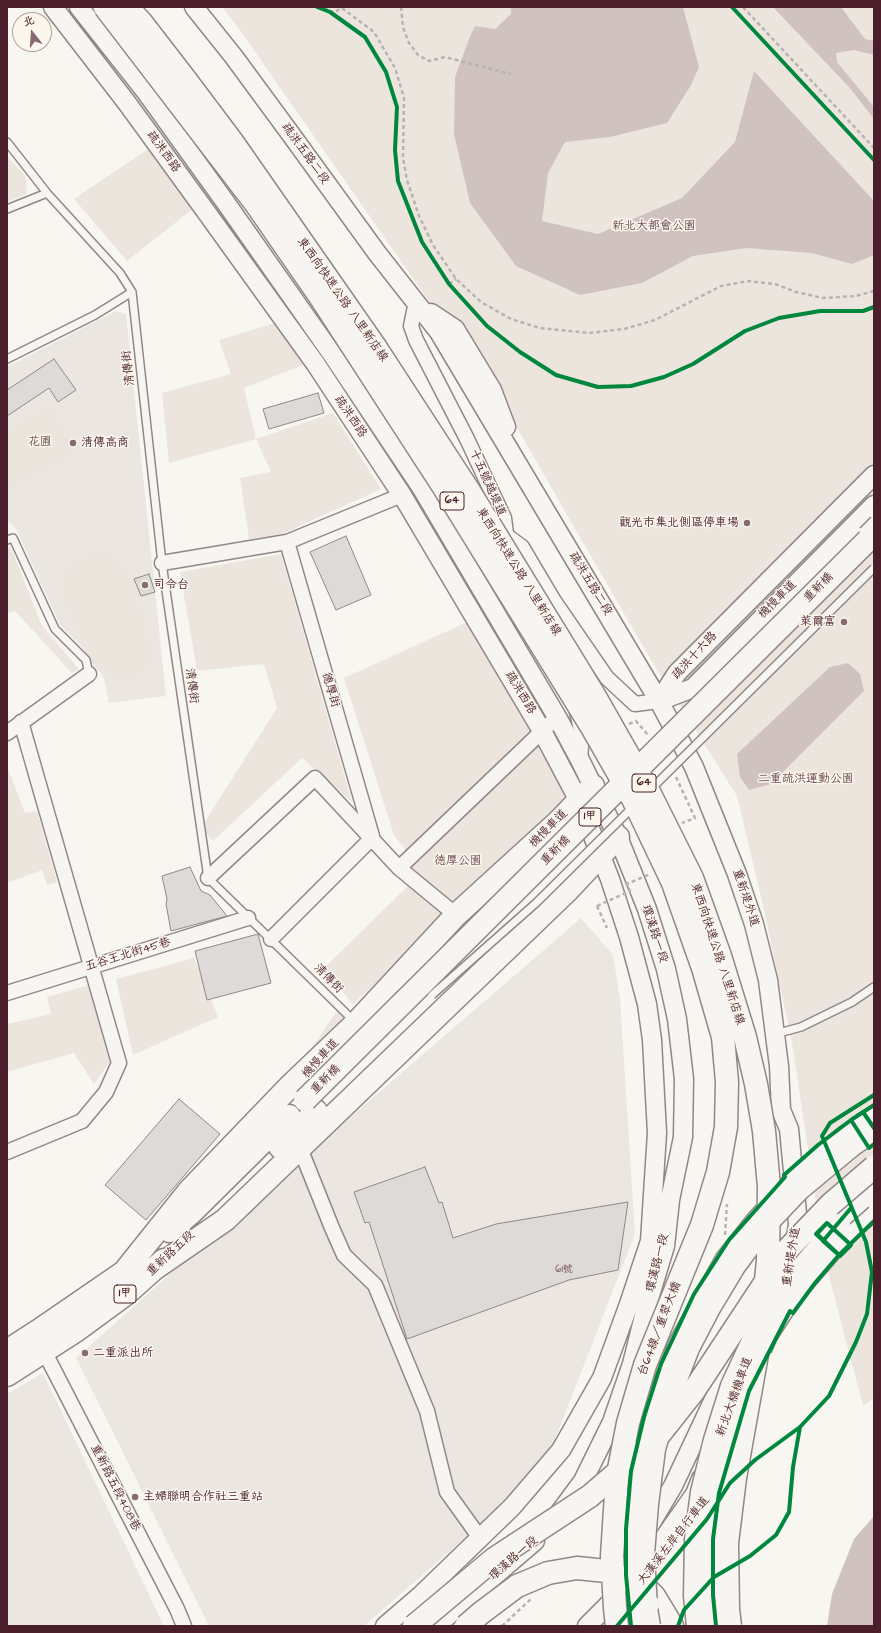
<!DOCTYPE html>
<meta charset="utf-8">
<style>
body{margin:0}
#map{position:relative;width:881px;height:1633px;overflow:hidden;background:#f8f6f0;font-family:"Architects Daughter","LXGW WenKai TC",sans-serif}
canvas{display:block}
.frame{position:absolute;inset:0;border:8px solid #4a1f2b;pointer-events:none}
.north{position:absolute;left:12px;top:12px;width:40px;height:40px;box-sizing:border-box;background:#fbf7ec;border:1px solid #b4a19f;border-radius:50%;rotate:343deg;font-size:11px;font-weight:700;line-height:16px;text-align:center;color:#4a1f2b}
.north::after{content:'';display:block;margin:auto;width:14px;height:18px;background:#876a70;clip-path:polygon(50% 0,100% 100%,50% 72%,0 100%)}
</style>
<div id="map">
<canvas width="881" height="1633"></canvas>
<div class="frame"></div>
<div class="north">北</div>
</div>
<script>
const g = document.querySelector('canvas').getContext('2d');
g.lineJoin = 'round';
function fill(path, color) {
  g.fillStyle = color;
  g.fill(path, 'evenodd');
}
function toPath(rows) {
  const path = new Path2D();
  for (const r of rows) {
    path.moveTo(r[0], r[1]);
    for (let i = 2; i < r.length; i += 2) path.lineTo(r[i], r[i + 1]);
  }
  return path;
}
function trace(path, color, width, dash) {
  g.strokeStyle = color;
  g.lineWidth = width;
  g.lineCap = dash ? 'butt' : 'round';
  g.setLineDash(dash || []);
  g.stroke(path);
}
function drawText(font, color, halo, rows, align = 'center') {
  g.font = font + ' "Architects Daughter","LXGW WenKai TC",sans-serif';
  g.lineWidth = 3;
  g.setLineDash([]);
  g.textBaseline = 'middle';
  g.strokeStyle = halo;
  g.fillStyle = color;
  for (const [text, x, y, turn = 0] of rows) {
    g.save();
    g.translate(x, y);
    g.rotate((+turn || 0) * Math.PI / 180);
    g.textAlign = isNaN(turn) ? turn : align;
    if (halo) g.strokeText(text, 0, 0);
    g.fillText(text, 0, 0);
    g.restore();
  }
}
const built = toPath([
 [116,311,126,314,166,696,109,703,104,679,91,656,60,625,16,529,7,519,7,367],
 [581,918,613,955,620,1000,635,1234,543,1470,364,1626,209,1626,76,1358,207,1241],
 [43,1373,164,1626,7,1626,7,1394]
]);
const green = toPath([
 [222,7,874,7,874,1398,863,1406,825,1261,792,1043,763,905,737,796,648,655,516,426,237,26],
 [154,145,198,205,127,261,74,199],
 [7,156,26,177,27,194,7,202],
 [282,321,306,364,244,388,256,439,333,413,381,489,282,534,249,539,240,478,271,472,256,439,169,463,162,393,231,374,219,340],
 [50,402,79,454,7,489,7,432],
 [7,547,12,550,42,626,79,669,72,673,15,611,7,613],
 [101,550,121,558,148,620,152,655,151,665,143,675,130,679,114,679,103,675,94,666,85,652,60,591,62,579,70,563,80,556],
 [281,554,352,802,302,758,213,841,201,828,277,708,264,664,197,671,180,572],
 [474,619,536,727,481,789,549,724,576,790,457,913,404,864,411,857,394,835,344,678],
 [7,766,25,813,37,811,57,882,47,885,42,870,7,883],
 [411,883,447,918,353,1004,323,969],
 [194,958,218,1017,133,1055,116,979],
 [89,985,111,1060,94,1084,74,1053,7,1072,7,1024,51,1014,47,997],
 [338,1009,347,1019,300,1066]
]);
const water = toPath([
 [511,7,683,7,699,67,691,85,667,123,610,137,565,142,548,173,542,221,598,234,682,198,735,142,754,71,874,201,874,255,852,264,812,253,746,248,693,256,642,283,580,295,516,266,470,203,454,134,455,77,471,34,475,26,495,29,511,14],
 [773,7,841,7,865,39,874,41,874,55,854,50,836,53,837,62,874,107,874,119,849,87],
 [848,663,860,674,864,691,771,784,749,790,740,777,737,754,830,667],
 [874,1516,874,1626,827,1626,832,1594,854,1539]
]);
const building = toPath([
 [54,359,76,390,58,402,49,388,7,416,7,390,54,359],
 [318,393,324,413,269,429,263,409,318,393],
 [346,536,371,595,336,610,310,552,346,536],
 [149,574,155,592,141,596,134,579,149,574],
 [190,867,201,891,210,895,227,916,171,931,166,904,167,899,162,876,190,867],
 [258,934,271,983,207,1000,195,951,258,934],
 [179,1099,220,1134,146,1220,105,1185,179,1099],
 [425,1167,439,1203,442,1202,453,1238,496,1224,628,1202,618,1270,569,1280,407,1339,369,1222,365,1223,354,1192,425,1167]
]);
const path = toPath([
 [324,7,330,12,335,12,343,7],
 [401,7,403,27,409,43,418,55,429,61,445,57,511,74],
 [743,7,874,148],
 [342,8,374,32,395,68,404,98,403,158,407,180,419,216,433,245,456,279,481,302,511,319,540,328,589,333,624,329,655,320,721,286,748,281,775,284,796,292,823,298,856,296,874,291],
 [449,284,456,279],
 [629,724,636,721,648,735],
 [676,777,695,818,682,823],
 [597,906,607,928],
 [725,1235,727,1204],
 [502,1626,531,1599]
]);
const service = toPath([
 [7,142,47,193,120,273,132,292],
 [7,209,47,193],
 [7,359,95,315,132,292,162,563,208,878,354,1021],
 [7,540,13,538,55,629,86,660,89,674],
 [775,1034,801,1027,852,1002,874,987]
]);
const minor = toPath([
 [416,302,411,326,416,340,467,439,504,518,507,541],
 [499,530,522,547,554,601,607,678,635,704,659,701],
 [287,542,372,836],
 [162,563,287,542,402,495],
 [577,712,582,734,580,760],
 [7,733,89,674],
 [399,868,557,717],
 [208,878,315,778,399,868,456,915],
 [271,939,372,838],
 [7,993,248,918],
 [300,1148,332,1228,344,1255,375,1285,427,1411,447,1492,480,1538],
 [7,1152,82,1121,106,1092,119,1063,21,722],
 [44,1351,177,1609,184,1626]
]);
const tertiary = toPath([
 [53,7,127,103,207,213,315,363,402,495,542,731,579,801,610,879,629,937,647,1004,652,1040,657,1133,650,1241,629,1304,602,1378,561,1450,512,1507,421,1595,385,1626],
 [79,7,146,92,226,203,332,354,421,487,557,717,580,760,618,837,647,909,666,969,677,1019,684,1079,683,1137,670,1200,665,1246,645,1312,632,1364,612,1422,583,1481,560,1512],
 [194,7,234,57,295,140,377,253,439,332,659,701,694,767,737,874,754,924,768,980,779,1066,781,1110,789,1129,798,1224,789,1287],
 [431,313,455,329,492,390,506,427],
 [659,701,677,673,874,475],
 [659,701,693,688,874,505],
 [645,1533,673,1486,732,1361],
 [641,1571,695,1494,701,1479],
 [436,1626,535,1541],
 [587,1626,621,1592]
]);
const primary = toPath([
 [280,1147,316,1111],
 [170,1231,191,1213,289,1116],
 [154,1269,225,1220,568,890,618,837],
 [124,1272,188,1192,292,1084,356,1023,456,915,558,822,593,786],
 [7,1351,38,1331,124,1272,135,1262],
 [7,1375,77,1330,126,1294,164,1260]
]);
const trunk = toPath([
 [839,1225,874,1195],
 [639,1581,654,1596,672,1626]
]);
const pathBridge = toPath([
 [597,906,630,891,627,884,650,874]
]);
const serviceBridge = toPath([
 [863,531,874,520],
 [651,789,874,568],
 [432,995,536,903,634,806]
]);
const minorBridge = toPath([
 [764,1350,770,1336,796,1296,849,1235,874,1213],
 [637,1626,631,1553,634,1503,642,1448,656,1396,676,1343,723,1258,754,1219,791,1179,843,1134,874,1114],
 [713,1626,710,1595,710,1539,716,1493,728,1444,737,1416]
]);
const primaryBridge = toPath([
 [305,1100,874,534]
]);
const trunkBridge = toPath([
 [105,7,256,204,321,298,443,486,593,729,633,799,673,883,703,968,723,1037,727,1082,726,1127,718,1172,702,1225,645,1365,628,1423,617,1479,612,1556,615,1608,617,1626],
 [127,7,141,22,185,79,231,140,376,348,469,491,594,695,648,790,692,878,720,956,745,1037,756,1084,764,1131,769,1187,768,1260,761,1332,735,1478,727,1543,728,1609,730,1626],
 [414,1626,494,1559,590,1496,655,1440,693,1392,786,1251,831,1204,874,1167],
 [466,1626,481,1613,517,1586,548,1573,577,1568,606,1571,634,1583,648,1604],
 [649,1626,646,1609,643,1554,647,1504,654,1449,668,1400,688,1348,710,1306,734,1266,763,1227,799,1189,852,1145,874,1130],
 [698,1626,695,1596,696,1539,702,1492,715,1440,732,1386,759,1328,787,1286,839,1225]
]);
const cycleway = toPath([
 [317,7,330,12,365,37,386,72,397,107,395,150,398,181,422,242,449,284,487,326,520,352,556,375,598,387,631,386,664,377,693,364,745,331,779,318,820,311,863,311,874,307],
 [732,7,874,160],
 [874,1128,863,1112,851,1120,869,1148,874,1144],
 [839,1255,817,1234,827,1223,851,1245,840,1256,816,1234,827,1223,851,1245,840,1256,823,1241,851,1208],
 [617,1626,707,1519,730,1483,755,1460,800,1427,829,1396,856,1342,867,1314,872,1272,866,1242,822,1136,830,1123,874,1095],
 [631,1626,626,1575,626,1529,631,1471,644,1417,661,1364,694,1294,729,1240,785,1177,784,1175,818,1145,851,1120,874,1105],
 [678,1626,684,1610,714,1577,750,1556,776,1535,789,1512,793,1467,800,1427],
 [716,1626,713,1595,713,1539,719,1493,749,1391,790,1311,793,1313,815,1283,839,1255,874,1221]
]);
const markers = [
 [73,443,4,"#876a70"],
 [747,523,4,"#876a70"],
 [145,585,4,"#876a70"],
 [844,622,4,"#876a70"],
 [85,1353,4,"#876a70"],
 [135,1497,4,"#876a70"]
];
const numberNames = [
 ["61號",564,1270]
];
const shields = [
 [452,501,24],
 [644,783,24],
 [590,817,22],
 [125,1294,22]
];
const shieldNames = [
 ["64",452,501],
 ["64",644,783],
 ["1甲",590,817],
 ["1甲",125,1294]
];
const streetNames = [
 ["疏洪西路",163,152,54],
 ["疏洪五路二段",305,154,54],
 ["東西向快速公路 八里新店線",342,300,55],
 ["清傳街",129,368,-96],
 ["疏洪西路",350,417,56],
 ["十五號越堤道",487,483,66],
 ["東西向快速公路 八里新店線",518,572,58],
 ["疏洪五路二段",590,584,59],
 ["重新橋",819,588,-45],
 ["機慢車道",778,600,-45],
 ["疏洪十六路",695,656,-47],
 ["清傳街",191,686,82],
 ["德厚街",330,690,74],
 ["疏洪西路",520,693,59],
 ["機慢車道",549,829,-45],
 ["重新橋",556,851,-45],
 ["重新堤外道",745,898,72],
 ["環漢路一段",654,934,72],
 ["東西向快速公路 八里新店線",717,954,72],
 ["五谷王北街45巷",128,955,-17],
 ["清傳街",328,979,45],
 ["機慢車道",321,1059,-48],
 ["重新橋",326,1080,-45],
 ["重新路五段",171,1254,-43],
 ["重新堤外道",792,1257,-81],
 ["環漢路一段",658,1263,-76],
 ["台64線／重翠大橋",660,1329,-69],
 ["新北大橋機車道",735,1397,-70],
 ["重新路五段408巷",115,1488,63],
 ["大漢溪左岸自行車道",674,1541,-52],
 ["環漢路一段",514,1559,-41]
];
const parkNames = [
 ["新北大都會公園",654,226],
 ["花圃",40,442],
 ["二重疏洪運動公園",806,779],
 ["德厚公園",458,861]
];
const poiNames = [
 ["清傳高商",81,443],
 ["觀光市集北側區停車場",739,523,"right"],
 ["司令台",153,585],
 ["萊爾富",836,622,"right"],
 ["二重派出所",93,1353],
 ["主婦聯明合作社三重站",143,1497]
];
fill(built, '#ebe6df');
fill(green, '#ece5de');
fill(water, '#d0c3bf');
fill(building, '#dedad7');
trace(building, '#918787', 1);
trace(service, '#918787', 10);
trace(minor, '#918787', 17);
trace(tertiary, '#918787', 21);
trace(primary, '#918787', 25);
trace(trunk, '#918787', 25);
trace(path, '#b8b3b1', 2.5, [4, 3]);
trace(service, '#f6f5f1', 7);
trace(minor, '#f6f5f1', 14);
trace(tertiary, '#f6f5f1', 18);
trace(primary, '#f6f5f1', 22);
trace(trunk, '#f6f5f1', 22);
trace(serviceBridge, '#918787', 10, []);
trace(minorBridge, '#918787', 17, []);
trace(primaryBridge, '#918787', 25, []);
trace(trunkBridge, '#918787', 25, []);
trace(pathBridge, '#b8b3b1', 2.5, [4, 3]);
trace(serviceBridge, '#f6f5f1', 7);
trace(minorBridge, '#f6f5f1', 14);
trace(primaryBridge, '#f6f5f1', 22);
trace(trunkBridge, '#f6f5f1', 22);
trace(cycleway, '#00873e', 4);
for (const [x, y, r, color] of markers) {
  const dot = new Path2D();
  dot.arc(x, y, r, 0, 2 * Math.PI);
  g.fillStyle = color;
  g.fill(dot);
  trace(dot, '#fbf7ec', 1.5);
}
drawText('10px', '#6f4e56', null, numberNames);
for (const [x, y, w] of shields) {
  const box = new Path2D();
  box.roundRect(x - w / 2, y - 9, w, 18, 3);
  g.fillStyle = '#fbf7ec';
  g.fill(box);
  trace(box, '#4a1f2b', 1);
}
drawText('bold 11px', '#4a1f2b', null, shieldNames);
drawText('12px', '#4a1f2b', '#fbf7ec', streetNames);
drawText('12px', '#704d54', '#fbf7ec', parkNames);
drawText('12px', '#4a1f2b', '#fbf7ec', poiNames, 'left');
</script>
